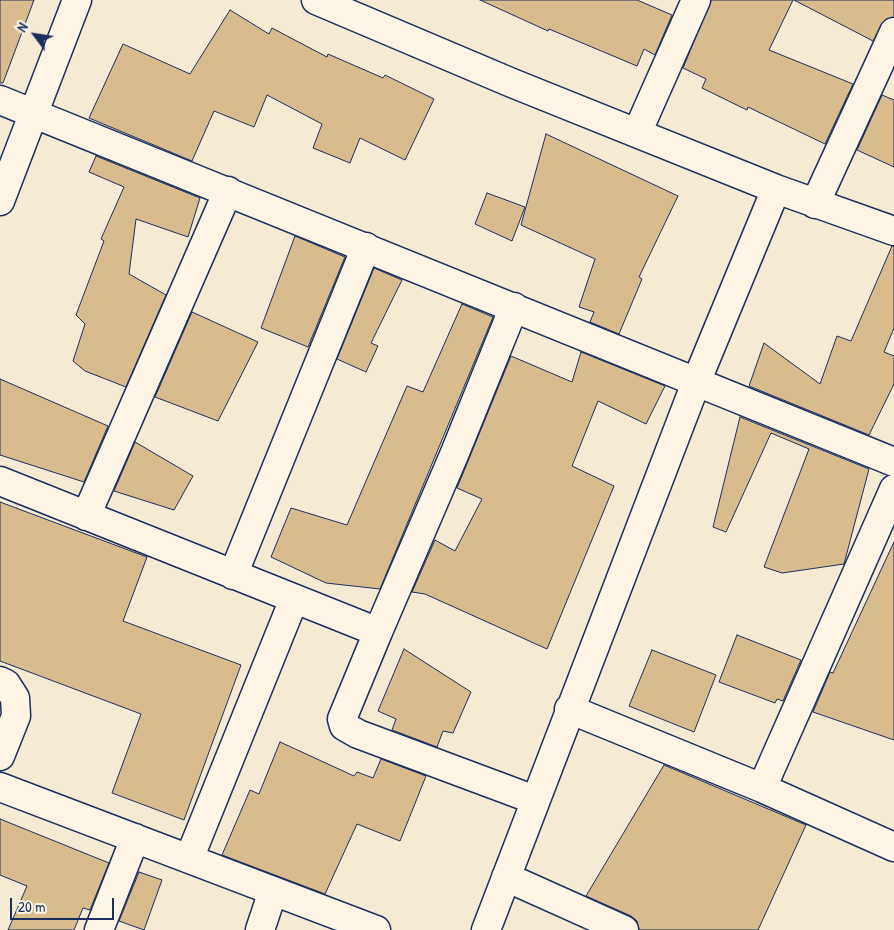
<!DOCTYPE html>
<style>
body{margin:0}
#map{position:relative;width:894px;height:930px;overflow:hidden;background:#f5ead3;font-family:"Patrick Hand",sans-serif}
canvas{display:block}
.north{position:absolute;left:10px;top:10px;width:50px;height:50px;-webkit-text-stroke:4px #fcf5e5;paint-order:stroke;rotate:301deg;font-size:14px;font-weight:700;line-height:20px;text-align:center;color:#1b2f5e}
.north::after{content:'';display:block;margin:auto;width:18px;height:22px;background:#1b2f5e;clip-path:polygon(50% 0,100% 100%,50% 72%,0 100%)}
.scale{position:absolute;left:10px;top:898px;width:104px;height:22px;box-sizing:border-box;border:2px solid #1b2f5e;border-top:0;padding-left:6px;font-size:15px;line-height:18px;white-space:nowrap;color:#1b2f5e;-webkit-text-stroke:4px #fcf5e5;paint-order:stroke}
</style>
<div id="map">
<canvas width="894" height="930"></canvas>
<div class="north">N</div>
<div class="scale">20 m</div>
</div>
<script>
const g = document.querySelector('canvas').getContext('2d');
g.lineJoin = 'round';
function fill(path, color) {
  g.fillStyle = color;
  g.fill(path, 'evenodd');
}
function toPath(rows) {
  const path = new Path2D();
  for (const r of rows) {
    path.moveTo(r[0], r[1]);
    for (let i = 2; i < r.length; i += 2) path.lineTo(r[i], r[i + 1]);
  }
  return path;
}
function trace(path, color, width, dash) {
  g.strokeStyle = color;
  g.lineWidth = width;
  g.lineCap = dash ? 'butt' : 'round';
  g.setLineDash(dash || []);
  g.stroke(path);
}
const building = toPath([
 [0,0,34,0,3,83,0,83,0,0],
 [480,0,637,0,672,15,655,55,644,49,637,66,549,29,548,31,480,0],
 [711,0,793,0,769,50,853,84,825,144,748,107,747,110,702,88,706,79,683,68,711,0],
 [794,0,894,0,894,17,885,20,873,41,794,0],
 [230,10,269,34,272,28,327,57,328,54,383,78,385,75,434,99,405,160,360,138,350,163,313,148,322,124,267,95,254,127,214,111,192,161,89,118,123,44,190,74,230,10],
 [882,95,894,100,894,167,857,150,882,95],
 [546,134,678,196,639,277,642,279,619,334,590,322,594,312,579,307,595,259,521,225,546,134],
 [96,156,200,198,188,237,136,219,129,274,166,295,126,387,85,371,73,361,85,324,76,315,104,241,101,239,124,187,89,172,96,156],
 [487,193,525,207,512,241,475,224,487,193],
 [295,236,345,257,308,347,261,328,295,236],
 [892,246,894,246,894,328,884,352,894,356,894,384,869,435,749,386,764,343,820,384,837,336,851,341,892,246],
 [374,268,402,280,371,343,378,346,366,372,337,359,374,268],
 [462,304,493,317,380,589,326,583,271,557,291,508,347,525,407,386,423,392,462,304],
 [192,312,258,342,218,421,155,397,192,312],
 [581,352,665,386,646,424,598,401,572,466,614,486,547,649,425,594,412,592,435,540,455,551,482,499,457,488,511,356,572,382,581,352],
 [0,379,108,426,84,482,0,455,0,379],
 [740,417,869,469,844,564,782,573,764,567,809,449,771,433,726,532,713,527,740,417],
 [135,442,193,476,174,510,114,491,135,442],
 [0,502,147,557,123,621,241,665,184,820,112,793,141,714,0,661,0,502],
 [894,542,894,740,813,712,830,672,833,673,894,542],
 [737,635,801,660,783,701,777,699,775,703,719,682,737,635],
 [404,649,471,692,453,733,443,731,437,747,392,730,396,719,378,711,404,649],
 [652,650,716,675,694,732,629,706,652,650],
 [280,742,354,776,357,772,373,778,381,759,426,776,400,841,357,824,325,894,222,855,250,790,259,794,280,742],
 [664,765,806,825,758,930,639,930,637,921,631,916,586,896,664,765],
 [0,819,109,863,90,910,83,908,74,930,8,930,27,886,0,875,0,819],
 [139,872,162,880,144,930,119,921,139,872]
]);
const minor = toPath([
 [316,0,512,83,776,189,894,231],
 [0,100,894,462],
 [637,133,696,0],
 [0,201,77,0],
 [815,204,894,32],
 [0,481,378,632,454,455,514,307],
 [86,516,228,191],
 [233,575,366,247],
 [378,632,342,719,344,726,358,734,535,800],
 [0,681,6,684,15,698,16,716,0,756],
 [569,709,762,788,894,847],
 [0,787,376,930],
 [762,788,894,489],
 [189,859,294,599],
 [506,877,624,930],
 [99,930,135,838],
 [260,930,273,891],
 [486,930,697,380,776,189]
]);
fill(building, '#d8bc8d');
trace(building, '#1b2f5e', 1);
trace(minor, '#1b2f5e', 31);
trace(minor, '#fcf5e5', 28);
</script>
